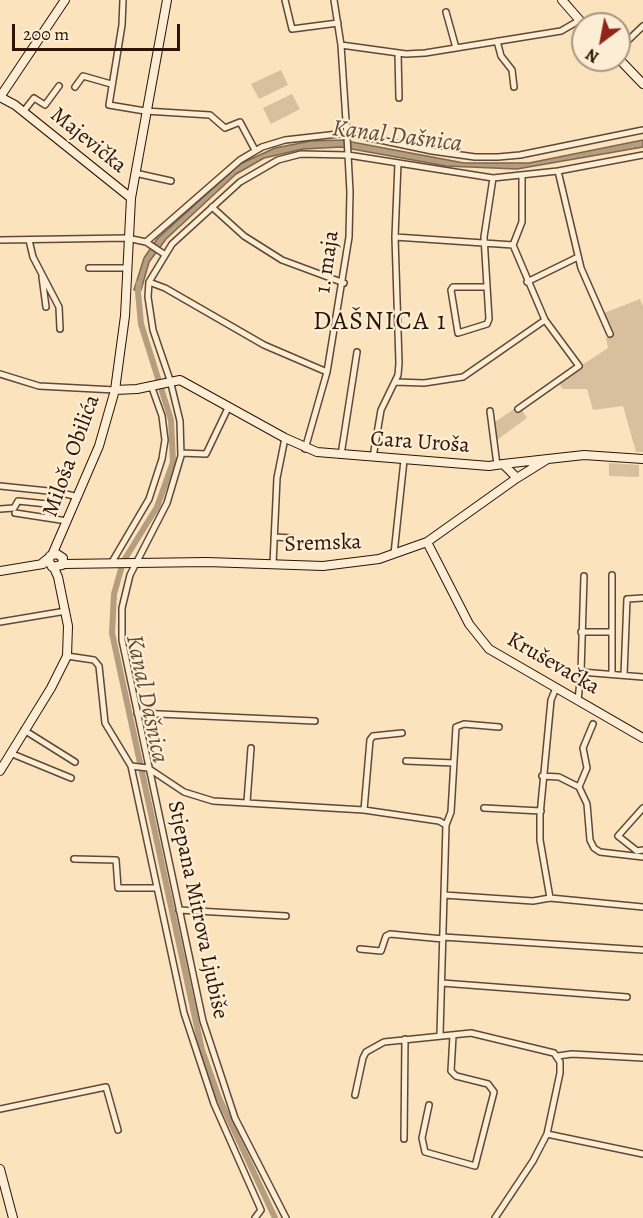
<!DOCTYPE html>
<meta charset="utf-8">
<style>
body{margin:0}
#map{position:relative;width:643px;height:1218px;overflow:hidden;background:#fbe3bd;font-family:Alegreya,serif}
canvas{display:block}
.north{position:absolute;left:571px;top:12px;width:60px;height:60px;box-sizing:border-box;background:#fcedd4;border:2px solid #a99682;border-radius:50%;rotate:212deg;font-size:16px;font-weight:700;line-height:24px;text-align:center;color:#2d1406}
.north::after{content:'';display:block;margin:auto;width:21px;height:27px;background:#8f2418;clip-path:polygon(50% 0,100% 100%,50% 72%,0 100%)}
.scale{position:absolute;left:12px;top:24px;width:168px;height:27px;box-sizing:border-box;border:3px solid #2d1406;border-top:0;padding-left:8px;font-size:18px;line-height:21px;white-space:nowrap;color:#2d1406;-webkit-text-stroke:4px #fcedd4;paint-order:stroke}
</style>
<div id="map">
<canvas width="643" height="1218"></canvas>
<div class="north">N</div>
<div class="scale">200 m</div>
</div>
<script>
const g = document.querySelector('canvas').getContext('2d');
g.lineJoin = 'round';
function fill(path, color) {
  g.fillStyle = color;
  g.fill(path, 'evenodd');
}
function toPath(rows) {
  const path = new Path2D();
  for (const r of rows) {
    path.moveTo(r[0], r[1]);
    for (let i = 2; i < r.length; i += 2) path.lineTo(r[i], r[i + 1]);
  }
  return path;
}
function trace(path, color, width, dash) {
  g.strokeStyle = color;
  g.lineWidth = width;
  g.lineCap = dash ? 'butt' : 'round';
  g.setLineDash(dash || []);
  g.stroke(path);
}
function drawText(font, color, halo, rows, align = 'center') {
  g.font = font + ' Alegreya,serif';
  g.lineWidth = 4.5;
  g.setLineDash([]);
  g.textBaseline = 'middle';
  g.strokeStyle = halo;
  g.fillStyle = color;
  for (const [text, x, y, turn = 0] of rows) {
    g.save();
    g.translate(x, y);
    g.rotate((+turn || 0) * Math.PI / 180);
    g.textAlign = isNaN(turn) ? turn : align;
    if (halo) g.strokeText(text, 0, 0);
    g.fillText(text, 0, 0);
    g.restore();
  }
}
const green = toPath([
 [281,70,288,85,259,99,251,84],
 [292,94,300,109,271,124,263,108],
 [640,299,643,306,643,452,636,452,623,406,593,410,587,389,562,389,560,384,582,365,608,348,606,338,613,335,604,313],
 [514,409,517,413,522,410,527,418,497,440,495,422],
 [609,463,639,465,639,477,609,476]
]);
const water = toPath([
 [341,140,464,163,529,163,643,140,643,147,517,169,446,166,341,147,303,149,264,158,236,174,166,239,149,262,141,290,134,290,144,258,157,239,240,164,275,148,311,141,341,140]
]);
const canal = toPath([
 [139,283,138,292,141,324,171,420,173,462,157,507,123,562,114,594,112,633,202,1050,219,1098,275,1218]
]);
const street = toPath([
 [123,0,122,25,109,105,145,111,210,115,225,128,240,122,255,150],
 [285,0,292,29,338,23],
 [446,12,456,48],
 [497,41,501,56,512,70,514,87],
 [341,45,406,54,425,53,561,31,580,20],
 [619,49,643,26],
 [398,53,399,98],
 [75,87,83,76,111,84],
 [23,112,34,98,45,105,59,86],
 [558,171,581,268,610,334],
 [135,173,171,181],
 [212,207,244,236,282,260,344,283],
 [0,240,127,238,146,242,164,254],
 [29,240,33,257,59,307,60,329],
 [146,242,240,160,262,147,285,140,347,133,432,151,475,157,498,157,520,155,643,130],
 [513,245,522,222,522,175],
 [89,268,126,268],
 [42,277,46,307],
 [149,282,165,288,264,345,327,372],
 [527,282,578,257],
 [486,287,453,287,451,290,458,333,487,324,489,319,484,237,493,178],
 [0,374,39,386,115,390],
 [395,382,424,383,463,377,545,320,513,245,395,237],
 [518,409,579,366,545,320],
 [490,411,497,465],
 [305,449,327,372,349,237,350,192,347,136,341,45,334,0],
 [181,453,206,454,229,406],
 [341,455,357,352],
 [373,457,381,410,398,375,399,363,395,237,398,163],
 [0,486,58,492,78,497],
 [0,509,14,508,18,501,47,504,49,507,47,516],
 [15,513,67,521],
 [274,537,292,538],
 [394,554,404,460],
 [112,562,149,499,162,459,165,440,162,416,151,385],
 [273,564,277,478,285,438],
 [0,622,66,611],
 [581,632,612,632],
 [67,656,94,660,99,666,105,723,131,766,184,1013,214,1104,261,1210,255,1218],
 [581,672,584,576],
 [612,674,612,575],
 [624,675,627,599,643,598],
 [578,700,581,672,643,677],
 [137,713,315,721],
 [24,730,75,762],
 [10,753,71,778],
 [406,761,454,763],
 [131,766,148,768,184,792,213,801,364,810,439,821,446,825],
 [542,776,559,777,579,787,587,804,590,840,594,848,600,852,643,857],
 [579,787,587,768,583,748,593,724],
 [247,802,251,748],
 [484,808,541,811],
 [643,808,618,836,637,851,643,850],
 [364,810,370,740,373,736,402,733],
 [74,859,116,860,118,888,157,888],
 [444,895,533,901,550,898,643,907],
 [550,898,540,840,540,815,551,700,556,688],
 [179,910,286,916],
 [443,937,643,950],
 [360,949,381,951,386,936,390,934,443,939],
 [442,983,627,997],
 [440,1034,446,825,451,812,456,727,464,724,499,727],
 [558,1056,572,1054,643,1058],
 [355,1095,363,1058,366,1052,384,1042,471,1033,554,1053,560,1062,560,1073,547,1134,533,1161,495,1218],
 [429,1105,422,1138,425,1152,475,1166,494,1092,488,1084,456,1076,451,1071,453,1036],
 [0,1109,106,1087,118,1130],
 [547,1134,643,1154],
 [404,1139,405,1039],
 [286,1218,235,1118,203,1021,122,640,122,608,130,575,167,503,181,456,180,421,170,380,153,330,148,297,149,282,172,244,240,182,278,160,301,154,348,155,493,178,558,171,643,155]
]);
const secondary = toPath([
 [562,0,583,24],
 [619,59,643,84],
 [0,97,15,105,131,198],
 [0,97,65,0],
 [115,390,137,389,180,380,285,438,317,452,489,466,503,464,517,478],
 [503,464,584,455,643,459],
 [427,542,469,624,489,649,643,738],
 [52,555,99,446,115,390,125,316,131,198,167,0],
 [41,564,52,555,57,554,63,558,62,565,52,567,49,561,50,556],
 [63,564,207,562,323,566,379,559,427,542,517,478,546,460],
 [0,571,43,564],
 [0,771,51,688,67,656,68,626,58,577,54,568],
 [0,1169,13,1218]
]);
const streetNames = [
 ["Majevička",88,141,39],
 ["1. maja",328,262,-82],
 ["Cara Uroša",420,443,4],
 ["Miloša Obilića",72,456,-70],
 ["Sremska",323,544,-2],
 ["Kruševačka",553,664,30],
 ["Stjepana Mitrova Ljubiše",197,910,78]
];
const waterNames = [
 ["Kanal Dašnica",397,137,7],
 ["Kanal Dašnica",146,699,78]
];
const quarterNames = [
 ["DAŠNICA 1",380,323]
];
fill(green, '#d8c09e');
fill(water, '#b59d7f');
trace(water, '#7f664f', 1.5);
trace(canal, '#b59d7f', 6);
trace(street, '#604834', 8);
trace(secondary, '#2d1406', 10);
trace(street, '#fcedd4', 5);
trace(secondary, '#fcedd4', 8);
drawText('22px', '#2d1406', '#fcedd4', streetNames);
drawText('italic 24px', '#634b36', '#fcedd4', waterNames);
g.letterSpacing = '1.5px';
drawText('26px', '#2d1406', '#fcedd4', quarterNames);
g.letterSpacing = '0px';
</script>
